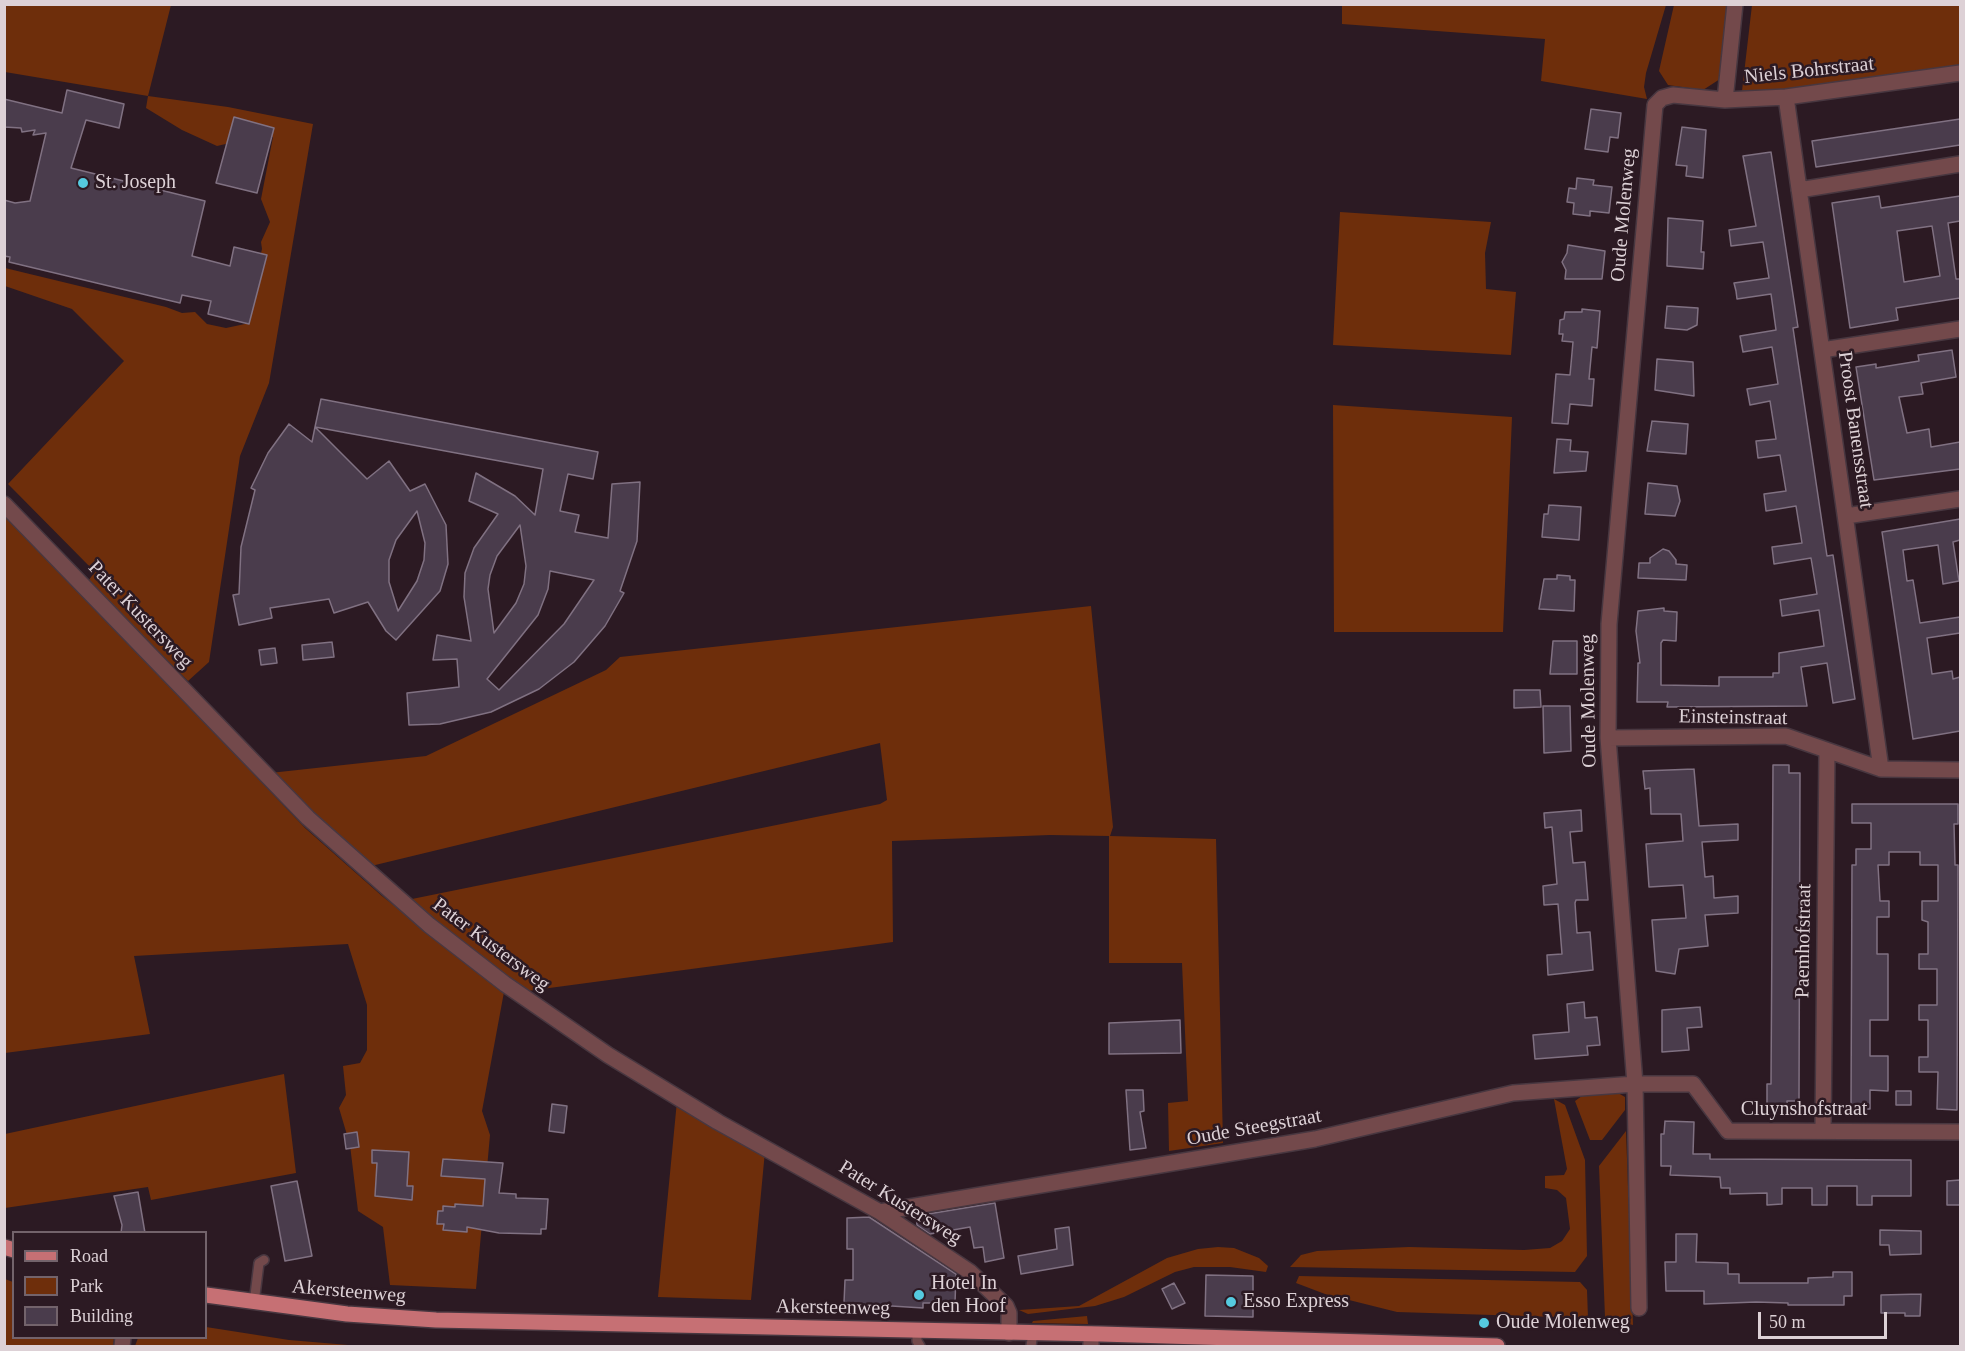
<!DOCTYPE html>
<style>
body{margin:0}
#map{position:relative;width:1965px;height:1351px;overflow:hidden;background:#2c1a23;font-family:"Times New Roman",serif}
canvas{display:block}
.frame{position:absolute;inset:0;border:6px solid #ddd1d6;pointer-events:none}
.legend{position:absolute;left:12px;top:1231px;width:195px;height:108px;box-sizing:border-box;background:#2c1a23;border:2px solid #73636b;margin:0;padding:8px 10px;list-style:none;font-size:18px;color:#ddd1d6}
.legend li{display:flex;align-items:center;gap:12px;height:30px}
.legend b{width:30px;border:2px solid #73636b}
.scale{position:absolute;left:1758px;top:1312px;width:129px;height:27px;box-sizing:border-box;border:3px solid #ddd1d6;border-top:0;padding-left:8px;font-size:18px;line-height:21px;white-space:nowrap;color:#ddd1d6;-webkit-text-stroke:4px #2c1a23;paint-order:stroke}
</style>
<div id="map">
<canvas width="1965" height="1351"></canvas>
<div class="frame"></div>
<ul class="legend">
<li><b style="height:8px;background:#c67074"></b>Road</li>
<li><b style="height:16px;background:#6e2e0b"></b>Park</li>
<li><b style="height:16px;background:#4a3c4c"></b>Building</li>
</ul>
<div class="scale">50 m</div>
</div>
<script>
const g = document.querySelector('canvas').getContext('2d');
g.lineJoin = 'round';
function fill(path, color) {
  g.fillStyle = color;
  g.fill(path, 'evenodd');
}
function toPath(rows) {
  const path = new Path2D();
  for (const r of rows) {
    path.moveTo(r[0], r[1]);
    for (let i = 2; i < r.length; i += 2) path.lineTo(r[i], r[i + 1]);
  }
  return path;
}
function trace(path, color, width, dash) {
  g.strokeStyle = color;
  g.lineWidth = width;
  g.lineCap = dash ? 'butt' : 'round';
  g.setLineDash(dash || []);
  g.stroke(path);
}
function drawText(font, color, halo, rows, align = 'center') {
  g.font = font + ' "Times New Roman",serif';
  g.lineWidth = 5;
  g.setLineDash([]);
  g.textBaseline = 'middle';
  g.strokeStyle = halo;
  g.fillStyle = color;
  for (const [text, x, y, turn = 0] of rows) {
    g.save();
    g.translate(x, y);
    g.rotate((+turn || 0) * Math.PI / 180);
    g.textAlign = isNaN(turn) ? turn : align;
    if (halo) g.strokeText(text, 0, 0);
    g.fillText(text, 0, 0);
    g.restore();
  }
}
const green = toPath([
 [4,5,171,5,148,96,228,107,313,124,269,383,240,456,209,662,188,681,88,581,95,572,8,484,124,361,72,309,5,286,5,268,166,307,182,313,195,312,207,324,226,328,245,324,262,249,261,242,270,222,261,199,273,137,264,135,217,146,182,130,146,108,148,96,5,72],
 [1342,5,1342,4,1666,5,1646,73,1644,87,1647,99,1541,81,1545,39,1342,24],
 [1674,5,1730,5,1720,79,1703,90,1668,85,1659,71],
 [1752,5,1960,5,1960,67,1772,94,1742,91],
 [1340,212,1491,222,1485,253,1486,289,1516,292,1511,355,1333,345],
 [1333,405,1512,417,1503,632,1334,632],
 [4,511,305,828,382,896,504,992,482,1111,490,1135,476,1289,390,1285,383,1227,358,1211,350,1145,339,1108,346,1095,343,1066,360,1063,367,1050,367,1005,348,944,134,956,150,1034,5,1053],
 [1091,606,1113,827,1110,836,1216,839,1223,1143,1169,1151,1168,1103,1188,1101,1182,963,1109,963,1109,836,1050,835,892,841,893,942,527,991,407,900,880,804,887,800,880,743,367,867,270,773,426,756,606,670,620,657],
 [284,1074,296,1173,151,1200,148,1187,5,1208,5,1134],
 [1618,1093,1625,1097,1625,1110,1602,1140,1590,1140,1575,1101,1582,1096],
 [1554,1099,1565,1105,1585,1160,1587,1256,1575,1272,1290,1267,1301,1255,1317,1251,1409,1247,1524,1250,1550,1248,1562,1241,1570,1229,1566,1198,1557,1190,1545,1188,1545,1176,1564,1175,1567,1169],
 [677,1101,765,1151,751,1300,658,1297],
 [1626,1131,1633,1325,1605,1317,1599,1166],
 [1218,1247,1234,1248,1259,1258,1268,1266,1266,1272,1230,1267,1194,1267,1175,1272,1124,1297,1095,1306,1028,1314,1019,1310,1079,1306,1167,1258,1198,1249],
 [1299,1276,1580,1282,1587,1290,1588,1318,1397,1312,1325,1294,1296,1283],
 [5,1279,13,1282,14,1338,114,1338,113,1346,5,1346],
 [1087,1316,1088,1324,1032,1323,1033,1321],
 [206,1327,289,1340,360,1346,135,1346,138,1338,206,1338]
]);
const building = toPath([
 [67,90,124,104,119,128,86,120,71,168,205,201,192,256,230,266,234,247,267,255,249,324,208,314,211,301,182,295,180,303,9,262,10,257,4,256,4,200,15,203,30,201,46,133,33,135,35,130,22,132,21,128,4,127,4,99,62,113,67,90],
 [1591,109,1621,113,1618,138,1610,137,1608,152,1585,149,1591,109],
 [234,117,274,128,257,193,216,183,234,117],
 [1960,119,1960,145,1816,167,1812,141,1960,119],
 [1682,127,1706,130,1703,178,1686,176,1687,166,1676,165,1682,127],
 [1771,152,1798,327,1793,328,1827,556,1833,555,1855,699,1833,703,1827,663,1801,667,1807,706,1667,707,1668,702,1637,702,1638,663,1640,663,1636,631,1638,611,1664,608,1664,611,1677,612,1676,641,1663,640,1661,643,1661,685,1719,686,1719,677,1773,677,1773,673,1779,673,1779,653,1824,646,1819,610,1782,616,1780,600,1817,594,1811,558,1774,564,1772,547,1802,543,1796,506,1766,511,1764,494,1786,491,1780,455,1758,458,1756,441,1776,439,1770,401,1750,405,1747,389,1778,384,1772,347,1743,352,1740,336,1776,330,1771,294,1737,299,1736,291,1734,283,1769,278,1763,242,1731,246,1729,230,1756,226,1743,156,1771,152],
 [1577,178,1594,180,1593,185,1612,187,1609,213,1590,211,1590,216,1573,214,1574,203,1567,202,1569,188,1576,189,1577,178],
 [1879,196,1881,208,1960,196,1960,221,1948,223,1956,279,1960,279,1960,298,1896,308,1898,320,1850,328,1832,203,1879,196],
 [1932,226,1940,276,1904,282,1897,231,1932,226],
 [1668,218,1703,221,1701,252,1704,252,1703,269,1667,266,1668,218],
 [1568,245,1605,251,1602,279,1565,279,1566,270,1562,262,1567,253,1568,245],
 [1667,306,1698,308,1697,325,1687,330,1665,328,1667,306],
 [1582,309,1600,311,1597,348,1592,347,1589,379,1594,379,1592,406,1570,404,1568,424,1552,423,1556,374,1570,375,1573,342,1562,341,1563,334,1559,334,1560,320,1564,319,1565,312,1582,312,1582,309],
 [1952,350,1956,377,1921,383,1923,394,1899,397,1907,433,1929,429,1931,447,1960,442,1960,469,1874,480,1856,367,1876,364,1876,368,1919,361,1918,355,1952,350],
 [1657,359,1693,362,1694,396,1655,390,1657,359],
 [321,399,598,452,593,479,568,474,560,511,579,515,575,532,608,538,612,484,640,482,637,541,620,591,624,593,605,626,574,662,539,689,491,712,440,724,409,725,407,693,459,687,457,659,433,660,437,635,471,641,464,597,465,573,474,548,498,514,469,501,476,473,515,496,535,515,543,469,315,427,321,399],
 [520,525,526,566,524,584,516,603,494,633,488,589,490,575,497,556,520,525],
 [550,571,594,580,564,624,499,690,487,679,538,615,548,589,550,571],
 [1652,421,1688,424,1686,454,1647,451,1652,421],
 [289,424,312,442,315,427,367,479,389,461,410,491,425,484,446,525,448,564,440,591,396,640,386,631,368,602,334,613,329,599,270,608,272,618,239,625,233,595,239,594,241,547,255,490,251,488,268,453,289,424],
 [417,511,425,543,424,560,417,581,398,611,389,582,389,560,396,540,417,511],
 [1557,439,1571,440,1570,451,1588,452,1586,471,1554,473,1557,439],
 [1648,483,1677,486,1680,501,1675,516,1645,514,1648,483],
 [1549,505,1581,507,1579,540,1542,537,1544,514,1548,514,1549,505],
 [1960,519,1960,540,1953,542,1959,581,1943,584,1938,545,1903,550,1907,581,1913,580,1920,623,1960,617,1960,633,1927,638,1932,674,1952,671,1953,679,1960,677,1960,731,1913,739,1882,532,1960,519],
 [1663,549,1669,551,1676,560,1676,564,1687,565,1686,580,1638,578,1639,563,1650,563,1650,558,1663,549],
 [1557,575,1570,576,1570,580,1575,580,1574,611,1539,609,1544,579,1557,579,1557,575],
 [1553,641,1577,641,1577,674,1550,674,1553,641],
 [332,642,334,657,303,660,302,645,332,642],
 [275,648,277,663,261,665,259,650,275,648],
 [1514,690,1540,690,1541,707,1514,708,1514,690],
 [1543,706,1570,706,1571,751,1544,753,1543,706],
 [1773,765,1789,765,1789,773,1800,773,1799,1101,1787,1101,1787,1109,1767,1109,1767,1084,1771,1084,1773,765],
 [1694,769,1699,826,1738,824,1738,840,1702,842,1705,877,1713,876,1714,898,1738,896,1738,913,1705,915,1708,946,1679,949,1675,974,1656,971,1652,920,1686,918,1683,885,1649,887,1646,844,1683,841,1681,814,1651,814,1650,788,1645,789,1643,771,1694,769],
 [1852,804,1958,804,1958,824,1954,824,1955,865,1958,865,1957,1110,1937,1109,1938,1072,1919,1072,1919,1057,1928,1057,1928,1020,1919,1020,1919,1005,1937,1005,1937,969,1919,969,1919,954,1928,954,1928,922,1922,920,1922,901,1938,901,1938,865,1920,865,1920,852,1889,852,1889,865,1878,865,1880,901,1889,901,1889,917,1877,917,1877,954,1888,954,1888,1020,1870,1020,1870,1056,1888,1056,1888,1091,1870,1090,1870,1109,1851,1109,1852,865,1856,865,1856,849,1871,849,1871,823,1852,823,1852,804],
 [1581,810,1582,831,1570,832,1573,863,1585,862,1588,900,1576,900,1575,903,1577,933,1590,932,1593,970,1548,975,1547,955,1562,954,1558,904,1544,905,1543,886,1557,884,1552,827,1545,828,1544,813,1581,810],
 [1584,1002,1585,1018,1597,1017,1600,1045,1587,1046,1588,1055,1535,1059,1533,1035,1569,1032,1567,1004,1584,1002],
 [1700,1007,1702,1027,1687,1028,1689,1050,1662,1052,1662,1010,1700,1007],
 [1180,1020,1181,1053,1109,1054,1109,1023,1180,1020],
 [1126,1090,1143,1090,1144,1111,1140,1112,1146,1148,1130,1150,1126,1090],
 [1896,1091,1911,1091,1911,1105,1896,1105,1896,1091],
 [552,1104,567,1106,564,1133,549,1131,552,1104],
 [1665,1121,1694,1122,1693,1154,1710,1154,1710,1159,1911,1160,1911,1196,1872,1196,1872,1205,1857,1205,1857,1186,1827,1186,1827,1205,1812,1205,1812,1188,1782,1188,1782,1204,1767,1205,1767,1193,1730,1194,1730,1188,1721,1188,1720,1177,1670,1175,1671,1166,1661,1166,1661,1134,1664,1134,1665,1121],
 [357,1132,359,1147,346,1149,344,1134,357,1132],
 [372,1150,409,1152,407,1186,413,1186,412,1200,375,1196,377,1163,372,1163,372,1150],
 [443,1159,503,1163,499,1193,516,1194,516,1198,548,1199,546,1229,541,1229,541,1234,499,1233,467,1227,467,1232,443,1230,444,1224,437,1224,438,1211,443,1211,443,1206,455,1207,455,1204,483,1206,485,1179,441,1176,443,1159],
 [1960,1180,1960,1205,1947,1205,1947,1181,1960,1180],
 [297,1181,312,1256,285,1261,271,1186,297,1181],
 [138,1192,145,1233,121,1233,122,1225,114,1196,138,1192],
 [995,1203,1004,1258,985,1262,983,1247,974,1248,970,1227,930,1234,917,1225,916,1216,995,1203],
 [869,1217,956,1274,955,1303,923,1303,923,1308,844,1303,845,1280,853,1280,853,1249,847,1249,847,1218,869,1217],
 [1069,1227,1073,1265,1021,1274,1018,1256,1057,1249,1055,1229,1069,1227],
 [1880,1230,1921,1231,1921,1254,1890,1255,1889,1245,1880,1245,1880,1230],
 [1676,1234,1697,1234,1696,1262,1728,1263,1728,1274,1739,1274,1739,1283,1808,1283,1808,1278,1833,1277,1833,1272,1852,1272,1852,1296,1844,1296,1844,1305,1788,1305,1788,1303,1756,1302,1704,1304,1704,1291,1666,1291,1665,1262,1676,1262,1676,1234],
 [1206,1275,1253,1276,1253,1317,1205,1316,1206,1275],
 [1174,1283,1185,1303,1172,1309,1162,1289,1174,1283],
 [1921,1294,1920,1316,1905,1316,1905,1313,1881,1313,1881,1295,1921,1294]
]);
const service = toPath([
 [254,1303,259,1263,264,1260],
 [917,1331,917,1341,920,1346],
 [1031,1346,1033,1333]
]);
const minor = toPath([
 [1786,97,1881,769],
 [1725,100,1735,4],
 [1799,190,1960,164],
 [1822,350,1960,329],
 [4,504,308,818,429,925,505,984,608,1055,718,1122,880,1212,970,1272,1006,1306,1009,1313,1009,1333],
 [1846,516,1960,499],
 [1608,738,1786,736,1881,769,1960,770],
 [1823,1130,1827,751],
 [880,1212,1315,1139,1513,1093,1635,1084,1693,1084,1728,1131,1960,1132],
 [1639,1308,1635,1084,1608,738,1609,624,1655,105,1662,98,1673,95,1725,100,1786,97,1960,73],
 [122,1346,123,1338],
 [1091,1346,1091,1334]
]);
const primary = toPath([
 [4,1247,14,1250],
 [206,1295,347,1314,436,1320,1101,1334,1497,1346]
]);
const markers = [
 [83,183,6,"#55cadf"],
 [919,1295,6,"#55cadf"],
 [1231,1302,6,"#55cadf"],
 [1484,1323,6,"#55cadf"]
];
const streetNames = [
 ["Niels Bohrstraat",1809,71,-6],
 ["Oude Molenweg",1624,215,-85],
 ["Proost Banensstraat",1855,430,82],
 ["Pater Kustersweg",140,615,46],
 ["Oude Molenweg",1589,701,-91],
 ["Einsteinstraat",1733,718,1],
 ["Paemhofstraat",1804,941,-89],
 ["Pater Kustersweg",491,945,37],
 ["Cluynshofstraat",1804,1110],
 ["Oude Steegstraat",1254,1128,-10],
 ["Pater Kustersweg",900,1203,32],
 ["Akersteenweg",349,1292,5],
 ["Akersteenweg",833,1308,1]
];
const poiNames = [
 ["St. Joseph",95,183],
 ["Hotel In",931,1284],
 ["den Hoof",931,1307],
 ["Esso Express",1243,1302],
 ["Oude Molenweg",1496,1323]
];
fill(green, '#6e2e0b');
fill(building, '#4a3c4c');
trace(building, '#807182', 1.5);
trace(service, '#483740', 12);
trace(minor, '#483740', 18);
trace(primary, '#483740', 18);
trace(service, '#73494b', 9);
trace(minor, '#73494b', 15);
trace(primary, '#c67074', 15);
for (const [x, y, r, color] of markers) {
  const dot = new Path2D();
  dot.arc(x, y, r, 0, 2 * Math.PI);
  g.fillStyle = color;
  g.fill(dot);
  trace(dot, '#2c1a23', 2);
}
drawText('20px', '#ddd1d6', '#2c1a23', streetNames);
drawText('20px', '#ddd1d6', '#2c1a23', poiNames, 'left');
</script>
